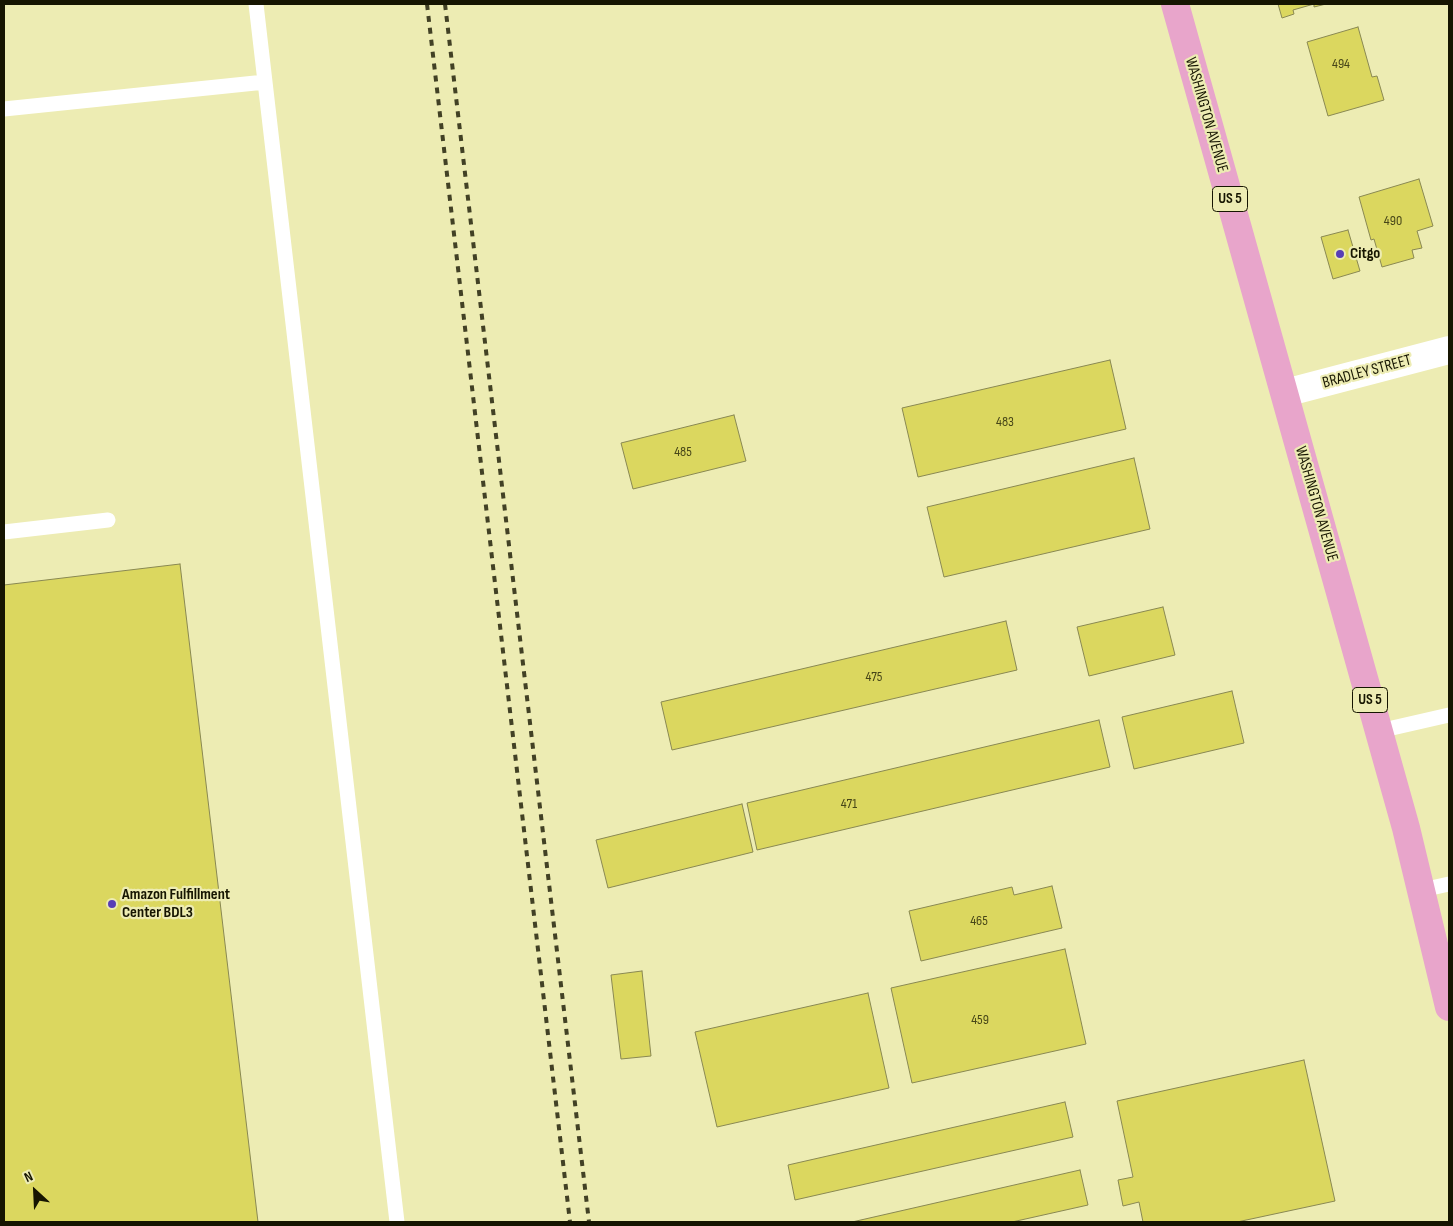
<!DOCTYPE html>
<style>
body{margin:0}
#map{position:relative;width:1453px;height:1226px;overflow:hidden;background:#edecb3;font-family:"Sofia Sans Condensed",sans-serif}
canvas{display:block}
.frame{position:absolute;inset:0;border:5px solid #161501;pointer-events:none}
.north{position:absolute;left:10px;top:1166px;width:50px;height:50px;-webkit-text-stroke:4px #edecb3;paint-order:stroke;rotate:335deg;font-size:14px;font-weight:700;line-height:20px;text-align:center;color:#161501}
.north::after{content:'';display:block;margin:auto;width:18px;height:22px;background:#161501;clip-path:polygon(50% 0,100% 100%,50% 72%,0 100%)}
</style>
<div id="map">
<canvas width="1453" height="1226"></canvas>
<div class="frame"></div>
<div class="north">N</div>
</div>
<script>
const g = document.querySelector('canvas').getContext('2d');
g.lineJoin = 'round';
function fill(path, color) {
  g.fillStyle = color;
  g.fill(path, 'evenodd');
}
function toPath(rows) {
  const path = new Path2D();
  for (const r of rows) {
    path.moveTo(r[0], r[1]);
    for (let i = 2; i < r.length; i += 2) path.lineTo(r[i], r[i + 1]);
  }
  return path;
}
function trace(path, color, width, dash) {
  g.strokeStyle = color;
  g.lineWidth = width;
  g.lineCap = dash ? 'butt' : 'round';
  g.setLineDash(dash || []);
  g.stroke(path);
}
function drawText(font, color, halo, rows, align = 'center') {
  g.font = font + ' "Sofia Sans Condensed",sans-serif';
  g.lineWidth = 4.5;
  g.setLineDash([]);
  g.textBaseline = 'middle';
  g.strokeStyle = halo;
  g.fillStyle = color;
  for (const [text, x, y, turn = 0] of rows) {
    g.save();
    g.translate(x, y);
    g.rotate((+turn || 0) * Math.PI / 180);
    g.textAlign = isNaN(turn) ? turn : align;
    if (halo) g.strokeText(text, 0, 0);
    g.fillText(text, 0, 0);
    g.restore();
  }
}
const building = toPath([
 [1278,4,1326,4,1314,7,1314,4,1293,10,1294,14,1282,18,1278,4],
 [1358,27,1372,77,1377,76,1384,100,1328,116,1307,42,1358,27],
 [1419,179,1433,226,1417,231,1422,248,1412,250,1414,258,1382,267,1374,239,1371,240,1359,197,1419,179],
 [1348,230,1360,271,1333,279,1321,237,1348,230],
 [1110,360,1126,429,918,477,902,408,1110,360],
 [734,415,746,461,633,489,621,443,734,415],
 [1134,458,1150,529,944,577,927,507,1134,458],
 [180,564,258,1222,4,1222,4,585,180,564],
 [1163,607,1175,655,1089,676,1077,627,1163,607],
 [1006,621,1017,670,672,750,661,702,1006,621],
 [1232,691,1244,743,1134,769,1122,717,1232,691],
 [1099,720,1110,767,757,850,747,803,1099,720],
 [742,804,753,852,608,888,596,840,742,804],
 [1052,886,1062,928,921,961,909,911,1012,887,1014,895,1052,886],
 [1065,949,1086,1044,912,1083,891,988,1065,949],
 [642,971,651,1056,621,1059,611,975,642,971],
 [868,993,889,1088,717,1127,695,1032,868,993],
 [1304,1060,1335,1201,1237,1222,1143,1222,1139,1202,1123,1206,1118,1180,1133,1177,1117,1101,1304,1060],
 [1065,1102,1073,1137,795,1200,788,1165,1065,1102],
 [1080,1170,1088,1205,1012,1222,852,1222,1080,1170]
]);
const service = toPath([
 [256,4,397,1222],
 [4,109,265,82],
 [4,532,108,520],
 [1379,731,1449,715],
 [1422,890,1449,884]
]);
const tertiary = toPath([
 [1285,393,1449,350]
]);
const primary = toPath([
 [1175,4,1406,828,1449,1007]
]);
const rail = toPath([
 [427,4,570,1222],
 [445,4,589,1222]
]);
const markers = [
 [1340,254,5,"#583eb6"],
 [112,904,5,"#583eb6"]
];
const numberNames = [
 ["494",1341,64],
 ["490",1393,221],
 ["483",1005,422],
 ["485",683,452],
 ["475",874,677],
 ["471",849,804],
 ["465",979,921],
 ["459",980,1020]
];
const shields = [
 [1230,199,35],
 [1370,700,35]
];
const shieldNames = [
 ["US 5",1230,199],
 ["US 5",1370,700]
];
const streetNames = [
 ["WASHINGTON AVENUE",1206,115,74],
 ["BRADLEY STREET",1367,372,-15],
 ["WASHINGTON AVENUE",1316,504,74]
];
const poiNames = [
 ["Citgo",1350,254],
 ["Amazon Fulfillment",122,895],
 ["Center BDL3",122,913]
];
fill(building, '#dbd75f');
trace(building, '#898852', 1);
trace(service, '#fff', 15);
trace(tertiary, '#fff', 28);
trace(primary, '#e8a5cb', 28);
trace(rail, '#424125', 4, [6, 6]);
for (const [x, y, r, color] of markers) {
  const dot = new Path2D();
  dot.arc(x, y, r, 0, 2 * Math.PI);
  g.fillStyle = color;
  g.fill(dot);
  trace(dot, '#edecb3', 2);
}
drawText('14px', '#474618', null, numberNames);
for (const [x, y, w] of shields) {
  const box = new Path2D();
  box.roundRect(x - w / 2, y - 12.5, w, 25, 4);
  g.fillStyle = '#edecb3';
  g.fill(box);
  trace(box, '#161501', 1);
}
drawText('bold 15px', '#161501', null, shieldNames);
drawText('16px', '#161501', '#edecb3', streetNames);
drawText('bold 16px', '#161501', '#edecb3', poiNames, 'left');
</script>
